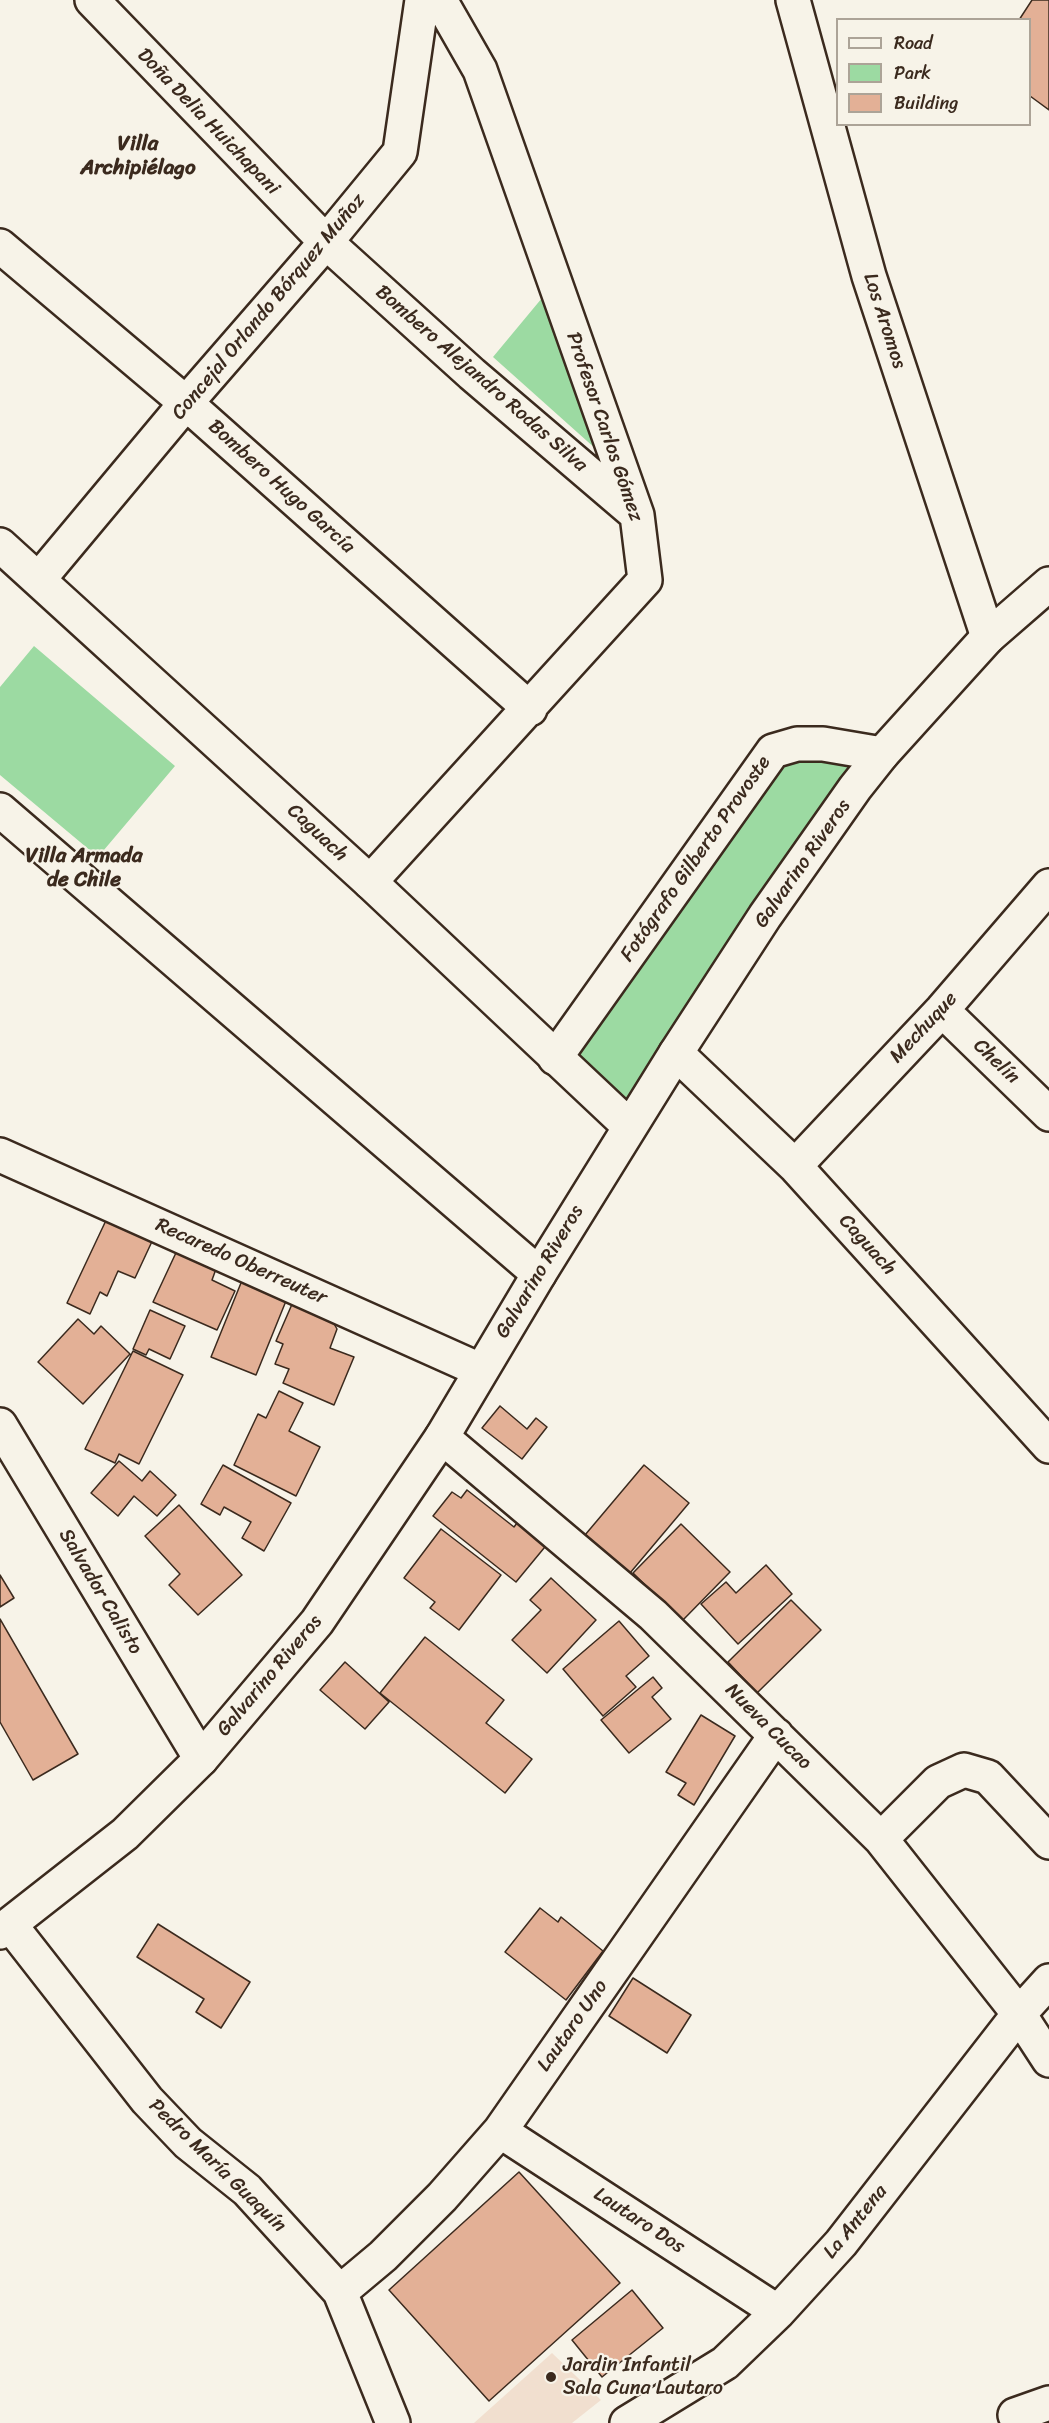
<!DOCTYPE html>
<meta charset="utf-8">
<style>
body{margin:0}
#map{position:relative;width:1049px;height:2423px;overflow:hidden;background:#f7f3e8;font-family:Sriracha,sans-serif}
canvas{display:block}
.legend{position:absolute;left:836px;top:18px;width:195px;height:108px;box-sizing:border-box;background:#f7f3e8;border:2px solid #aca397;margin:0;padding:8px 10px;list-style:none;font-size:18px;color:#3b2a1e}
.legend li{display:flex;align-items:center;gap:12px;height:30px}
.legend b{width:30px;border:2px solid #aca397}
</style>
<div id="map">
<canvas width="1049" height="2423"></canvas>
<ul class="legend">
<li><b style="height:8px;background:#f7f3e8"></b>Road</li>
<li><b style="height:16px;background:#9cdaa2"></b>Park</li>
<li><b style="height:16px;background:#e3b096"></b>Building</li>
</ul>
</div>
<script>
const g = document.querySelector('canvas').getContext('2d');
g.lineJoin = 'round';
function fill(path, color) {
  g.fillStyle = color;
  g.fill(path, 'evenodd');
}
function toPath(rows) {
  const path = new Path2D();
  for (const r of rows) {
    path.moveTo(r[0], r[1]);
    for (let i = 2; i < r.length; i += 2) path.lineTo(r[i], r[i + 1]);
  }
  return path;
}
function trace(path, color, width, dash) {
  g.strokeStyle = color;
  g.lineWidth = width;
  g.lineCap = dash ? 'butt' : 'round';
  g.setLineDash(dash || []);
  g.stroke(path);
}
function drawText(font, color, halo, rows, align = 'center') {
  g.font = font + ' Sriracha,sans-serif';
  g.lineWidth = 4.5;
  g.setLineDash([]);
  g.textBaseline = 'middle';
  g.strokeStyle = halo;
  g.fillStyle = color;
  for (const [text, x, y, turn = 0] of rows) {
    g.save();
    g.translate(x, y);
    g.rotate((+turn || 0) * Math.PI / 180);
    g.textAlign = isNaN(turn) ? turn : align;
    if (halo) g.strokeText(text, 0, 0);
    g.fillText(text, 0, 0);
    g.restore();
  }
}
const built = toPath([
 [552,2353,601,2400,572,2423,474,2423]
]);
const green = toPath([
 [547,292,606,458,493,357],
 [34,646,175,766,98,857,0,775,0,687],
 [805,756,858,762,628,1106,574,1057,778,764]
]);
const building = toPath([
 [1032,0,1049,0,1049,110,1030,96,1030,20,1019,20,1032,0],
 [109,1214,155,1235,135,1278,118,1271,107,1296,100,1292,90,1314,67,1303,109,1214],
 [181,1242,216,1269,212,1280,235,1291,217,1330,153,1302,181,1242],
 [243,1278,288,1296,256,1375,211,1357,243,1278],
 [296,1295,324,1306,337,1329,330,1348,354,1357,334,1405,283,1383,289,1369,275,1364,283,1344,276,1341,296,1295],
 [150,1310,185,1326,170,1359,149,1349,146,1355,133,1349,150,1310],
 [78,1319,94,1334,101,1326,130,1354,83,1404,38,1362,78,1319],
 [133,1351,183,1375,139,1464,119,1454,115,1463,85,1449,133,1351],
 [279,1391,303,1403,289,1431,320,1447,296,1496,234,1465,258,1414,266,1418,279,1391],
 [500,1406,527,1429,536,1418,547,1427,522,1459,482,1428,500,1406],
 [119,1461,142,1481,150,1471,176,1495,157,1516,134,1496,118,1516,91,1493,119,1461],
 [223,1465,291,1503,264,1551,242,1538,251,1522,224,1507,220,1515,201,1504,223,1465],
 [644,1465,689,1503,630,1573,585,1535,644,1465],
 [467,1490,514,1527,520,1519,549,1542,516,1582,433,1516,452,1492,461,1498,467,1490],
 [179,1505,242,1575,198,1615,169,1585,180,1574,145,1536,179,1505],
 [681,1524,730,1572,682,1621,633,1573,681,1524],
 [441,1529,501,1575,459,1630,430,1608,435,1602,404,1578,441,1529],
 [766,1565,792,1594,738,1644,701,1604,726,1582,736,1593,766,1565],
 [0,1575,14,1598,0,1607,0,1575],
 [551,1578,596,1620,547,1673,512,1640,541,1610,530,1600,551,1578],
 [791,1600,821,1630,757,1693,728,1662,791,1600],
 [0,1619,78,1754,33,1780,0,1722,0,1619],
 [619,1621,649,1656,626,1676,636,1687,603,1716,563,1669,619,1621],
 [425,1637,504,1700,486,1723,532,1759,505,1793,380,1693,425,1637],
 [345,1662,389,1702,365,1729,320,1690,345,1662],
 [653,1677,662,1688,652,1697,671,1719,629,1753,601,1720,653,1677],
 [701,1715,735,1736,694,1805,678,1795,686,1783,666,1772,701,1715],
 [540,1908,558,1922,561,1917,603,1951,566,2000,505,1952,540,1908],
 [158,1924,250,1982,221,2028,196,2012,204,1999,137,1957,158,1924],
 [633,1978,691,2015,667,2053,609,2016,633,1978],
 [519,2172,620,2283,489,2401,389,2290,519,2172],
 [632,2290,663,2328,602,2377,572,2340,632,2290]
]);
const street = toPath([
 [92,0,326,242,472,374,636,514],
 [793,0,869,276,988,637],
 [0,246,186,403,530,709],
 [39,579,186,403,326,242,400,152,422,0],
 [0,810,539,1274],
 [370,882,645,580,637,515,480,70,440,0],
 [942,1010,1049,1114],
 [676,1053,795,1166,1049,1446],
 [555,1058,773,751,797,744,823,744,882,754],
 [0,1155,480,1370],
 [795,1166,942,1010,1049,886],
 [0,1425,201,1759],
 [442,1437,653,1615,881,1839,1019,2014,1049,2060],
 [881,1839,938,1782,964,1770,988,1777,1049,1842],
 [11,1926,147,2100,188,2143,247,2190,340,2292,393,2423],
 [500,2131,778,2312],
 [340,2292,383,2256,442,2197,500,2131,776,1735],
 [1015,2415,1049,2403],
 [627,2423,725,2363,778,2312,841,2243,1019,2014,1049,1981]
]);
const secondary = toPath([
 [0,545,370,882,629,1126],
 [0,1932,125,1834,201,1759,317,1622,442,1437,539,1274,676,1053,765,916,855,788,882,754,988,637,1049,584]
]);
const markers = [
 [551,2377,6,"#3b2a1e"]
];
const streetNames = [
 ["Doña Delia Huichapani",208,122,46],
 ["Concejal Orlando Bórquez Muñoz",269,307,-50],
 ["Los Aromos",884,321,72],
 ["Bombero Alejandro Rodas Silva",481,379,41],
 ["Profesor Carlos Gómez",604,427,71],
 ["Bombero Hugo García",281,487,42],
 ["Caguach",317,833,43],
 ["Fotógrafo Gilberto Provoste",696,859,-55],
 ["Galvarino Riveros",803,864,-55],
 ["Mechuque",924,1028,-47],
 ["Chelín",996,1062,44],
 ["Caguach",867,1245,48],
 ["Recaredo Oberreuter",241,1262,24],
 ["Galvarino Riveros",540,1272,-59],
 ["Salvador Calisto",100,1592,59],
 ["Galvarino Riveros",270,1676,-50],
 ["Nueva Cucao",768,1727,45],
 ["Lautaro Uno",573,2026,-55],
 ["Pedro María Guaquín",217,2166,44],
 ["Lautaro Dos",639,2221,33],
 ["La Antena",856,2222,-51]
];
const poiNames = [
 ["Jardin Infantil",563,2366],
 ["Sala Cuna Lautaro",563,2389]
];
const neighbourhoodNames = [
 ["Villa",138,145],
 ["Archipiélago",138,169],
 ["Villa Armada",84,857],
 ["de Chile",84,881]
];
fill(built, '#f1dfcf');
fill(green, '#9cdaa2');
fill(building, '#e3b096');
trace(building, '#3b2a1e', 1.5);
trace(street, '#3b2a1e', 38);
trace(secondary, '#3b2a1e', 38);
trace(street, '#f7f3e8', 33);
trace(secondary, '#f7f3e8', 33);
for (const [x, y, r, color] of markers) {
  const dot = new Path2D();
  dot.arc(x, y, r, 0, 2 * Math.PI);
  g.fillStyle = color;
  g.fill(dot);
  trace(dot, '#f7f3e8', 2);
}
drawText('20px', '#3b2a1e', '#f7f3e8', streetNames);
drawText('20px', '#3b2a1e', '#f7f3e8', poiNames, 'left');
drawText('bold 21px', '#3b2a1e', '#f7f3e8', neighbourhoodNames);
</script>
